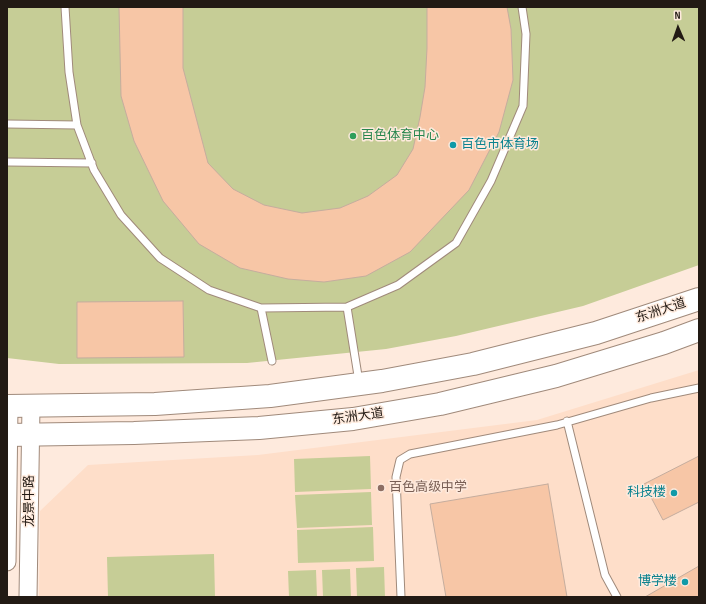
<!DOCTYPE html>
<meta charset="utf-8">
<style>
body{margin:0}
#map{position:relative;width:706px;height:604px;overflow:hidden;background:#feeadd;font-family:"Sofia Sans Condensed",sans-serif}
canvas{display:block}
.frame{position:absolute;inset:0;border:8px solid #221a14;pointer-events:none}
.north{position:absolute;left:658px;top:8px;width:40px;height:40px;-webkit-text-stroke:3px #feeadd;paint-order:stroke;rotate:358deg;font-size:11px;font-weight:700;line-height:16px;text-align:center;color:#221a14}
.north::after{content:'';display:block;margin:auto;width:14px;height:18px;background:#221a14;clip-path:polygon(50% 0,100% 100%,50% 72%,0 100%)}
</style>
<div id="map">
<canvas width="706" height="604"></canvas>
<div class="frame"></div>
<div class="north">N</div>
</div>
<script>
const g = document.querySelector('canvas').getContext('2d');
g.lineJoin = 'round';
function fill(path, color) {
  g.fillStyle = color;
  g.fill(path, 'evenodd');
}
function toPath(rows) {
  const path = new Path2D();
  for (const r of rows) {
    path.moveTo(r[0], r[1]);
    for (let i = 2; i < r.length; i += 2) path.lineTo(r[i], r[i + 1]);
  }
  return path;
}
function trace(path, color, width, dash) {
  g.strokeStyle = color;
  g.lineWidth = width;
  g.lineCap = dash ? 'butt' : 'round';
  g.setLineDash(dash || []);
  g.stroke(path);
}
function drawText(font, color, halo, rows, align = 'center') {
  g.font = font + ' "Sofia Sans Condensed","Noto Sans SC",sans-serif';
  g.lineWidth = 3;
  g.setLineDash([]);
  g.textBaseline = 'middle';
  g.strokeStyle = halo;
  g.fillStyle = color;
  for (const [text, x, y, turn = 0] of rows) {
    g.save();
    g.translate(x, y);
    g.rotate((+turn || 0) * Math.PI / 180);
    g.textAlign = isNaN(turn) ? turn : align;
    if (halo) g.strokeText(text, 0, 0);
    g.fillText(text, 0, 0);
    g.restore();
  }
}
const built = toPath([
 [699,370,699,597,39,597,40,511,88,465,258,455,537,420]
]);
const green = toPath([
 [7,7,699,7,699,265,583,306,456,336,386,349,247,363,59,364,7,358],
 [370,456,371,489,295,492,294,459],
 [371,492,372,525,297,528,295,495],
 [373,527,374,561,298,563,297,530],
 [214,554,215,597,108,597,107,557],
 [384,567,385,597,357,597,356,568],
 [350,569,351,597,323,597,322,570],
 [316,570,317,597,289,597,288,571]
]);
const building = toPath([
 [119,7,183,7,183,68,208,163,233,189,264,205,302,213,340,208,368,196,397,175,413,149,420,117,425,87,427,48,427,7,507,7,511,29,513,80,499,132,469,190,410,252,366,276,324,282,288,279,240,268,199,244,163,201,134,141,121,96,119,7],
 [183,301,184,357,77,358,77,302,183,301],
 [699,456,699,502,663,520,644,484,699,456],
 [548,484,567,597,446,597,430,504,548,484],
 [699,566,699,597,645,597,699,566]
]);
const service = toPath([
 [65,7,69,72,77,125,94,170,121,215,160,258,209,290,261,308,347,307,398,285,456,243,491,181,523,106,526,34,522,7],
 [7,124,77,125],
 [7,162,92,163],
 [347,307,359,382],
 [261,308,272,361],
 [567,421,605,575,617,597],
 [401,597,396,477,400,460,410,454,557,425,651,398,699,388]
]);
const tertiary = toPath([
 [7,562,9,407],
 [28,597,31,406]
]);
const primary = toPath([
 [7,406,155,404,270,396,382,381,473,364,596,333,699,299],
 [7,435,134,433,259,428,353,419,440,404,556,376,664,343,699,330]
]);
const markers = [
 [353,136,4,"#2e9e5b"],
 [453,145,4,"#0f9aa8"],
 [381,488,4,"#8d6e63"],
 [674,493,4,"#0f9aa8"],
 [685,582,4,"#0f9aa8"]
];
const leisureNames = [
 ["百色体育中心",361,136]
];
const cultureNames = [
 ["百色市体育场",461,145,"left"],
 ["科技楼",666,493],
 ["博学楼",677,582]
];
const streetNames = [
 ["东洲大道",661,311,-18],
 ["东洲大道",358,417,-8],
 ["龙景中路",30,501,-90]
];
const educationNames = [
 ["百色高级中学",389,488]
];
fill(built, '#fedec9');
fill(green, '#c6cd96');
fill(building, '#f7c6a6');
trace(building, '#c5ad9e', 1);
trace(service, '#a08a7b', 9);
trace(tertiary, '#a08a7b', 19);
trace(primary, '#a08a7b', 24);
trace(service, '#fff', 7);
trace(tertiary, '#fff', 17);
trace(primary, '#fff', 22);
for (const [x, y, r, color] of markers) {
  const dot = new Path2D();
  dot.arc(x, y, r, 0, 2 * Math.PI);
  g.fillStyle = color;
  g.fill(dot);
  trace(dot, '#feeadd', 1.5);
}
drawText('13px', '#27864d', '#feeadd', leisureNames, 'left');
drawText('13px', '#0d838f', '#feeadd', cultureNames, 'right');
drawText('13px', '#221a14', '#feeadd', streetNames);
drawText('13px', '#785e54', '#feeadd', educationNames, 'left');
</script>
